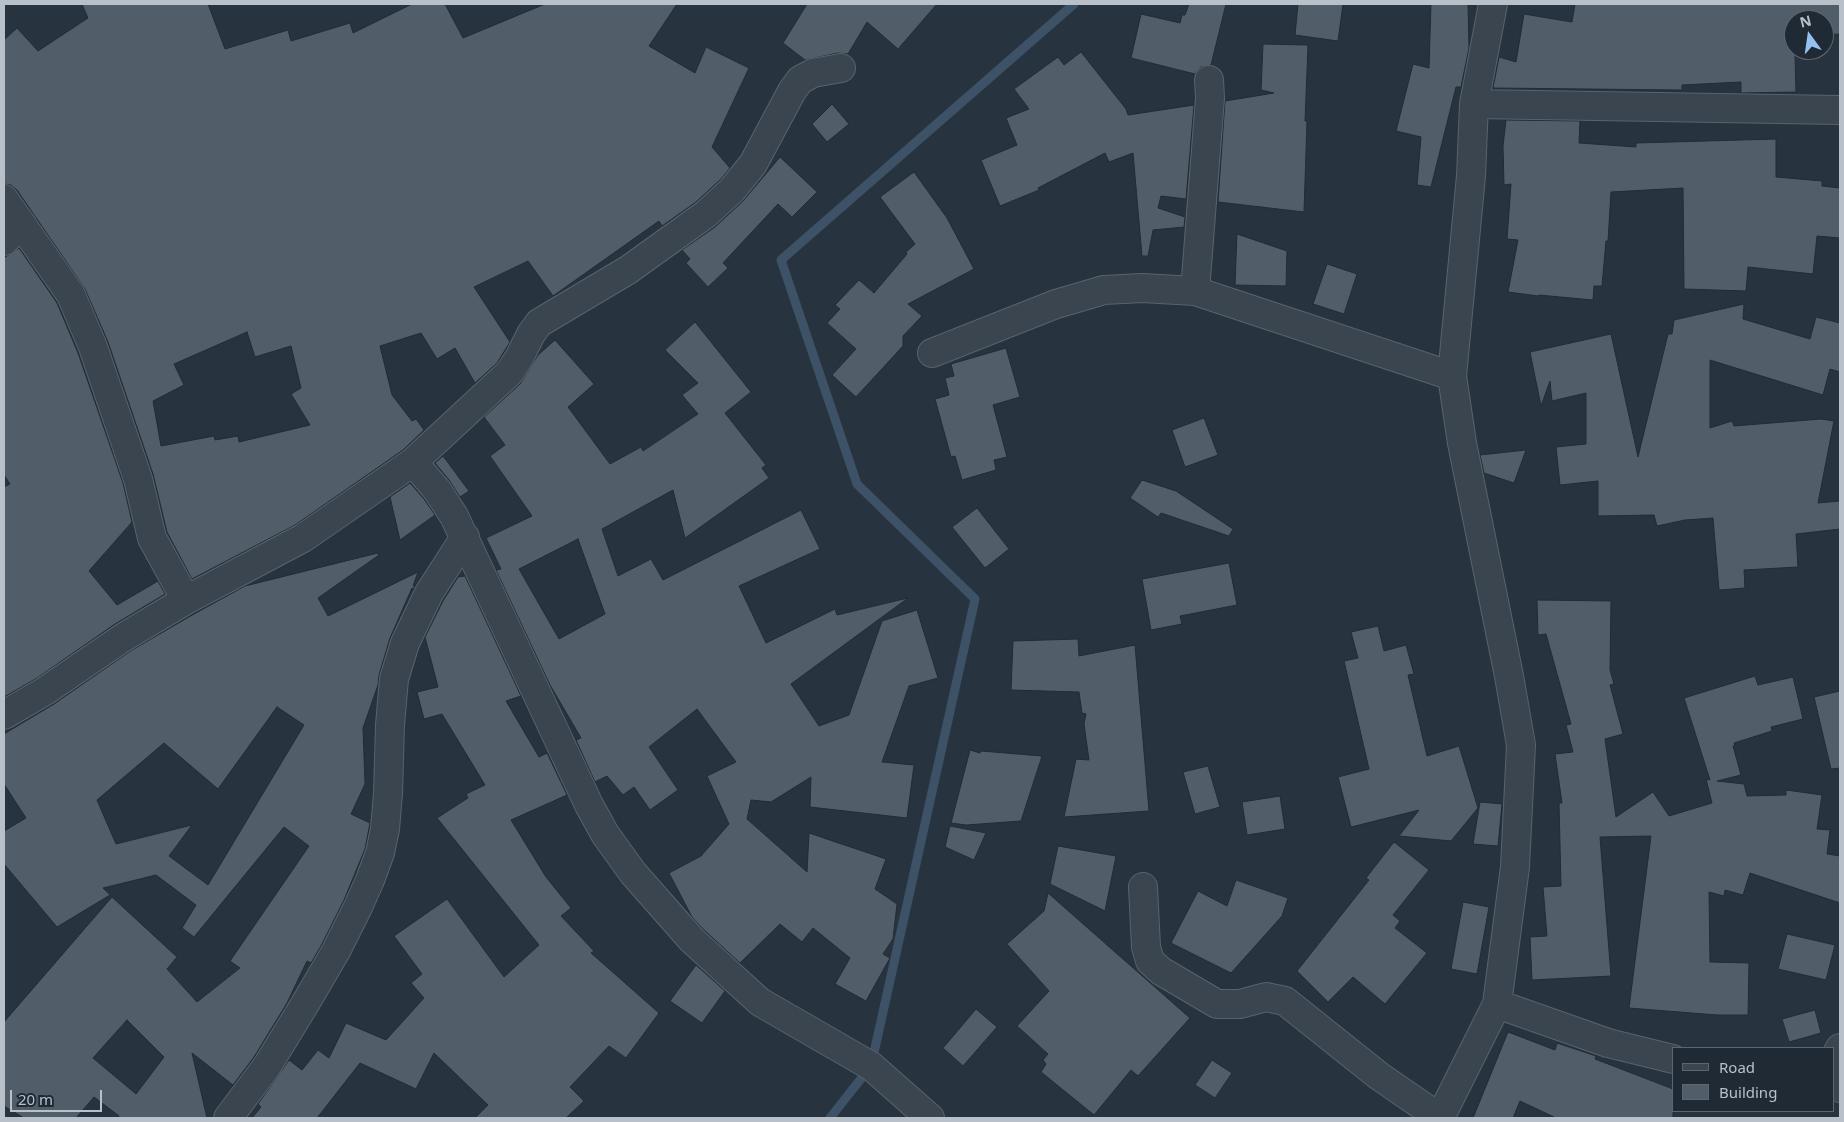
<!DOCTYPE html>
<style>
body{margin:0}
#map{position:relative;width:1844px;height:1122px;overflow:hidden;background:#27333f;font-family:"Noto Sans",sans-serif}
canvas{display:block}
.frame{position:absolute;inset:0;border:5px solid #b8c0ca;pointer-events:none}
.legend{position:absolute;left:1672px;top:1047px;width:162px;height:65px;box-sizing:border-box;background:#202a34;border:1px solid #5d6670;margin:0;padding:6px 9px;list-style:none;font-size:15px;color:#b8c0ca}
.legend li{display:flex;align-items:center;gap:10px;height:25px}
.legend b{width:25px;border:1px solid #5d6670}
.north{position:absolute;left:1784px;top:10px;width:50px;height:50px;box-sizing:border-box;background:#202a34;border:1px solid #5d6670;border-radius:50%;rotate:346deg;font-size:14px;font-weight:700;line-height:20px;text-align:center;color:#b8c0ca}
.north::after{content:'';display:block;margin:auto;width:18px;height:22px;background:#95c0f2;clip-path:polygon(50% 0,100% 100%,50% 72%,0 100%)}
.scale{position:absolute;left:10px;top:1090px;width:92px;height:22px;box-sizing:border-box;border:2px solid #b8c0ca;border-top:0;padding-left:6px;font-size:15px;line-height:18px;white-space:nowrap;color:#b8c0ca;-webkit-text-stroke:4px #202a34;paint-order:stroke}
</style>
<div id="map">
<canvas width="1844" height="1122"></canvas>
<div class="frame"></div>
<ul class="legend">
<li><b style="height:6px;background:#3b454f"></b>Road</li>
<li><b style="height:14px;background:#515e6a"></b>Building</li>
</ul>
<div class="north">N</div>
<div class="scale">20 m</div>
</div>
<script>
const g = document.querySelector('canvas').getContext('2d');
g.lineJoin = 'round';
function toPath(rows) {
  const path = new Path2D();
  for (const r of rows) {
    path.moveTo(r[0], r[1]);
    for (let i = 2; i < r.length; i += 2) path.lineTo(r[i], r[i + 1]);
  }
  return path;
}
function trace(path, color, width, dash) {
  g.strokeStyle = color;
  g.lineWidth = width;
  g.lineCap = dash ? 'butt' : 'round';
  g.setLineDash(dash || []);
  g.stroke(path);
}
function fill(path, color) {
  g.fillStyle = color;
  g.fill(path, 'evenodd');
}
const stream = toPath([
 [830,1118,871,1066,975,599,857,484,781,260,1074,4]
]);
const building = toPath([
 [82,4,208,4,225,49,288,30,291,41,350,23,353,33,412,4,445,4,463,38,545,4,677,4,649,46,695,73,706,47,749,68,712,147,730,168,721,179,696,202,662,226,659,221,553,296,528,261,474,287,510,342,497,363,475,383,455,348,437,359,421,333,380,346,392,395,412,421,416,419,424,430,403,450,295,525,192,579,167,532,153,474,108,342,85,289,17,190,11,185,4,184,4,40,17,28,38,51,88,18,82,4],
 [247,332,255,357,291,346,301,388,291,394,310,425,239,442,238,436,215,440,214,436,161,446,153,401,184,385,174,364,247,332],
 [807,4,937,4,898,49,867,22,848,54,838,53,805,60,783,43,807,4],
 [1189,4,1226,4,1211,65,1201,67,1195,74,1131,58,1141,14,1180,23,1182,15,1185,15,1189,4],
 [1298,4,1343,4,1338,41,1295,35,1298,4],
 [1431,4,1468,4,1469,48,1461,87,1456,87,1431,187,1417,185,1421,137,1396,131,1413,64,1429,68,1431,4],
 [1575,4,1840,4,1840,34,1824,35,1824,20,1794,20,1796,92,1741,93,1741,82,1682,85,1682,90,1493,88,1499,57,1516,62,1524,14,1572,22,1575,4],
 [1263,44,1308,45,1305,121,1307,121,1304,212,1218,202,1225,101,1274,93,1261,90,1263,44],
 [1081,52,1126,109,1128,115,1194,105,1186,199,1161,196,1158,208,1185,217,1184,227,1153,230,1148,256,1142,256,1133,153,1109,162,1105,153,1038,188,1039,190,1000,206,981,160,1017,145,1006,118,1029,109,1014,89,1058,57,1064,65,1081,52],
 [832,104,849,124,827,142,812,124,832,104],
 [1506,120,1580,121,1579,143,1636,147,1636,143,1776,139,1776,177,1822,181,1822,186,1840,188,1840,238,1817,236,1813,274,1748,267,1746,291,1684,289,1683,188,1611,192,1608,241,1606,241,1602,286,1594,286,1593,300,1539,295,1538,296,1508,292,1518,240,1507,239,1511,184,1504,185,1503,146,1506,120],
 [780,157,817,192,792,217,778,204,723,263,728,268,708,287,686,263,690,259,682,250,715,227,743,201,780,157],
 [914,172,947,218,974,269,908,304,922,316,903,336,903,346,856,397,832,375,856,349,827,323,840,309,835,305,859,280,874,293,907,254,906,252,915,244,880,197,914,172],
 [1237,234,1287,251,1286,286,1235,285,1237,234],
 [19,248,57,303,78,353,123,483,132,522,89,571,117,605,158,581,165,594,115,624,37,678,4,697,4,487,10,484,4,475,4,258,19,248],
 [1327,264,1357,274,1344,314,1313,304,1327,264],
 [1744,304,1743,319,1810,339,1816,317,1840,323,1840,372,1830,369,1823,395,1710,360,1710,428,1732,421,1734,426,1821,419,1834,421,1818,503,1840,501,1840,529,1796,534,1798,567,1744,570,1745,588,1719,590,1713,518,1685,520,1657,526,1654,515,1598,516,1598,481,1560,485,1556,447,1586,444,1586,393,1552,401,1550,381,1541,406,1530,352,1611,334,1638,457,1668,334,1672,334,1674,320,1744,304],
 [695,322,751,392,725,413,766,465,762,468,769,478,685,538,673,490,602,529,618,576,651,559,663,580,801,510,820,549,739,586,766,643,835,609,837,615,908,598,791,684,819,726,849,715,882,621,917,610,938,678,909,686,882,762,914,765,907,818,810,807,811,777,771,802,751,800,747,819,807,872,809,833,886,859,875,889,897,904,893,939,883,954,890,958,866,1001,835,984,850,958,813,928,802,942,780,924,740,963,703,929,692,917,669,873,701,856,729,824,707,776,736,762,697,709,649,747,678,790,650,810,634,787,623,795,607,776,595,782,576,740,581,738,550,685,496,570,501,569,486,538,532,516,490,456,505,445,484,417,520,384,538,355,555,340,594,384,568,407,610,464,641,447,643,451,698,414,682,395,698,383,665,350,695,322],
 [578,539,605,614,559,639,519,569,578,539],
 [1006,348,1020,397,993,405,1007,457,994,460,996,470,962,480,955,456,951,457,935,399,949,395,945,378,954,376,951,364,1006,348],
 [1204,418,1218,455,1185,467,1172,430,1204,418],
 [1526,450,1514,483,1484,473,1480,455,1526,450],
 [443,456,469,491,460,497,449,480,435,463,443,456],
 [1142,480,1176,491,1233,529,1229,536,1161,513,1158,517,1130,498,1142,480],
 [410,483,424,499,435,515,400,540,390,497,410,483],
 [977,508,1009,549,985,568,952,527,977,508],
 [378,553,379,555,318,598,328,616,418,572,413,586,415,585,413,590,412,588,390,638,379,675,378,685,363,728,365,784,351,814,370,823,365,849,344,900,322,944,311,963,307,961,287,1003,254,1057,233,1085,192,1053,207,1118,118,1118,119,1116,94,1097,76,1118,24,1118,4,1106,4,1022,112,897,177,957,167,969,197,1002,240,968,230,961,309,846,284,827,194,937,182,928,196,905,156,875,103,888,110,895,57,927,4,864,4,831,26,818,4,784,4,734,54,704,132,650,194,614,245,586,378,553],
 [277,707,304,725,208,885,169,856,192,825,116,844,97,800,164,743,218,789,277,707],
 [127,1020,164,1057,136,1094,93,1058,127,1020],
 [1229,563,1237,605,1180,616,1182,624,1151,630,1142,579,1229,563],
 [465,576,521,696,506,701,539,757,547,753,567,795,511,820,546,877,571,908,561,916,594,951,591,953,659,1013,626,1058,609,1046,570,1087,584,1101,566,1118,475,1118,488,1105,434,1053,416,1089,360,1063,317,1118,252,1118,261,1107,258,1104,289,1060,302,1070,318,1050,329,1058,346,1023,386,1040,424,998,411,983,422,974,394,936,447,899,504,977,539,945,437,818,468,798,466,794,485,785,442,714,424,719,417,692,438,687,425,637,443,601,458,577,465,576],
 [1537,600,1611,601,1610,670,1614,684,1610,685,1623,734,1605,739,1616,817,1653,792,1669,816,1712,803,1706,779,1710,780,1684,698,1755,676,1758,685,1793,677,1803,719,1771,727,1772,731,1734,743,1735,746,1733,746,1741,775,1717,781,1744,784,1747,796,1786,795,1786,790,1822,795,1817,829,1830,830,1827,854,1840,856,1840,903,1750,873,1743,895,1725,890,1724,896,1709,892,1710,962,1749,963,1748,1015,1717,1015,1629,1008,1651,836,1600,837,1611,976,1532,980,1530,937,1547,936,1543,887,1561,886,1559,803,1562,803,1555,754,1573,752,1566,725,1571,724,1546,634,1538,635,1537,600],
 [1378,626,1384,651,1406,645,1414,674,1408,675,1427,756,1459,746,1478,808,1451,841,1399,836,1419,810,1351,827,1338,777,1369,769,1344,661,1358,658,1351,632,1378,626],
 [1078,639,1079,656,1135,645,1149,811,1064,817,1076,759,1089,760,1084,724,1086,714,1082,713,1079,692,1011,690,1013,641,1078,639],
 [1840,691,1840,768,1831,769,1814,697,1840,691],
 [970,750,980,753,981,751,1042,756,1021,821,966,825,951,823,970,750],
 [1208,766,1220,807,1195,814,1183,772,1208,766],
 [1280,796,1285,829,1247,835,1242,802,1280,796],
 [1480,802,1502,804,1498,846,1473,844,1480,802],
 [950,826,986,833,974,860,945,847,950,826],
 [1394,842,1429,870,1393,915,1400,921,1395,928,1427,953,1385,1004,1353,977,1328,1002,1297,971,1369,880,1366,878,1394,842],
 [1058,846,1116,856,1105,911,1050,884,1058,846],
 [1236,880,1288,898,1282,916,1231,973,1171,943,1198,891,1227,906,1236,880],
 [1048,893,1190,1018,1138,1076,1131,1070,1094,1115,1041,1072,1046,1064,1043,1060,1048,1054,1017,1026,1049,991,1007,944,1044,911,1048,893],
 [1463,902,1489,907,1477,974,1451,969,1463,902],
 [1787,934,1835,945,1826,980,1778,969,1787,934],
 [696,965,725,991,702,1023,670,1001,696,965],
 [976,1009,997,1027,963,1066,943,1048,976,1009],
 [1815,1010,1821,1033,1789,1042,1782,1019,1815,1010],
 [1508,1032,1555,1050,1557,1043,1596,1056,1595,1059,1673,1089,1673,1118,1556,1118,1520,1101,1513,1118,1473,1118,1508,1032],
 [1212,1060,1232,1073,1215,1098,1195,1085,1212,1060]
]);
const minor = toPath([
 [1474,104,1840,110],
 [4,199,71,295,93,347,138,479,152,538,186,600],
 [4,241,22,224],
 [1195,291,1210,98,1209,80],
 [932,353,1056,304,1104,290,1142,288,1195,291,1452,376],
 [413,462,437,490,454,516,589,805,605,834,633,873,692,940,760,1002,871,1066,930,1118],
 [4,715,45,691,124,637,186,600,303,538,413,462,509,373,519,358,531,334,539,323,628,270,706,214,732,190,753,164,792,91,800,80,813,73,841,68],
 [1143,887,1146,947,1150,961,1161,971,1217,1004,1240,1004,1266,997,1285,1001,1379,1076,1440,1118],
 [1497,1004,1608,1043,1673,1059],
 [1833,1061,1840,1048],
 [1833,1084,1840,1088],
 [228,1118,267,1066,305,1004,336,951,358,907,370,880,380,853,385,829,388,793,390,725,394,679,405,643,429,593,465,537],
 [1440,1118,1497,1004,1515,867,1521,745,1509,676,1462,443,1452,376,1471,176,1474,104,1493,4]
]);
trace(stream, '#3e5267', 9);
fill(building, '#515e6a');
trace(building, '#222c36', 1);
trace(minor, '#59636d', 30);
trace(minor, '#3b454f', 28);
</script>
